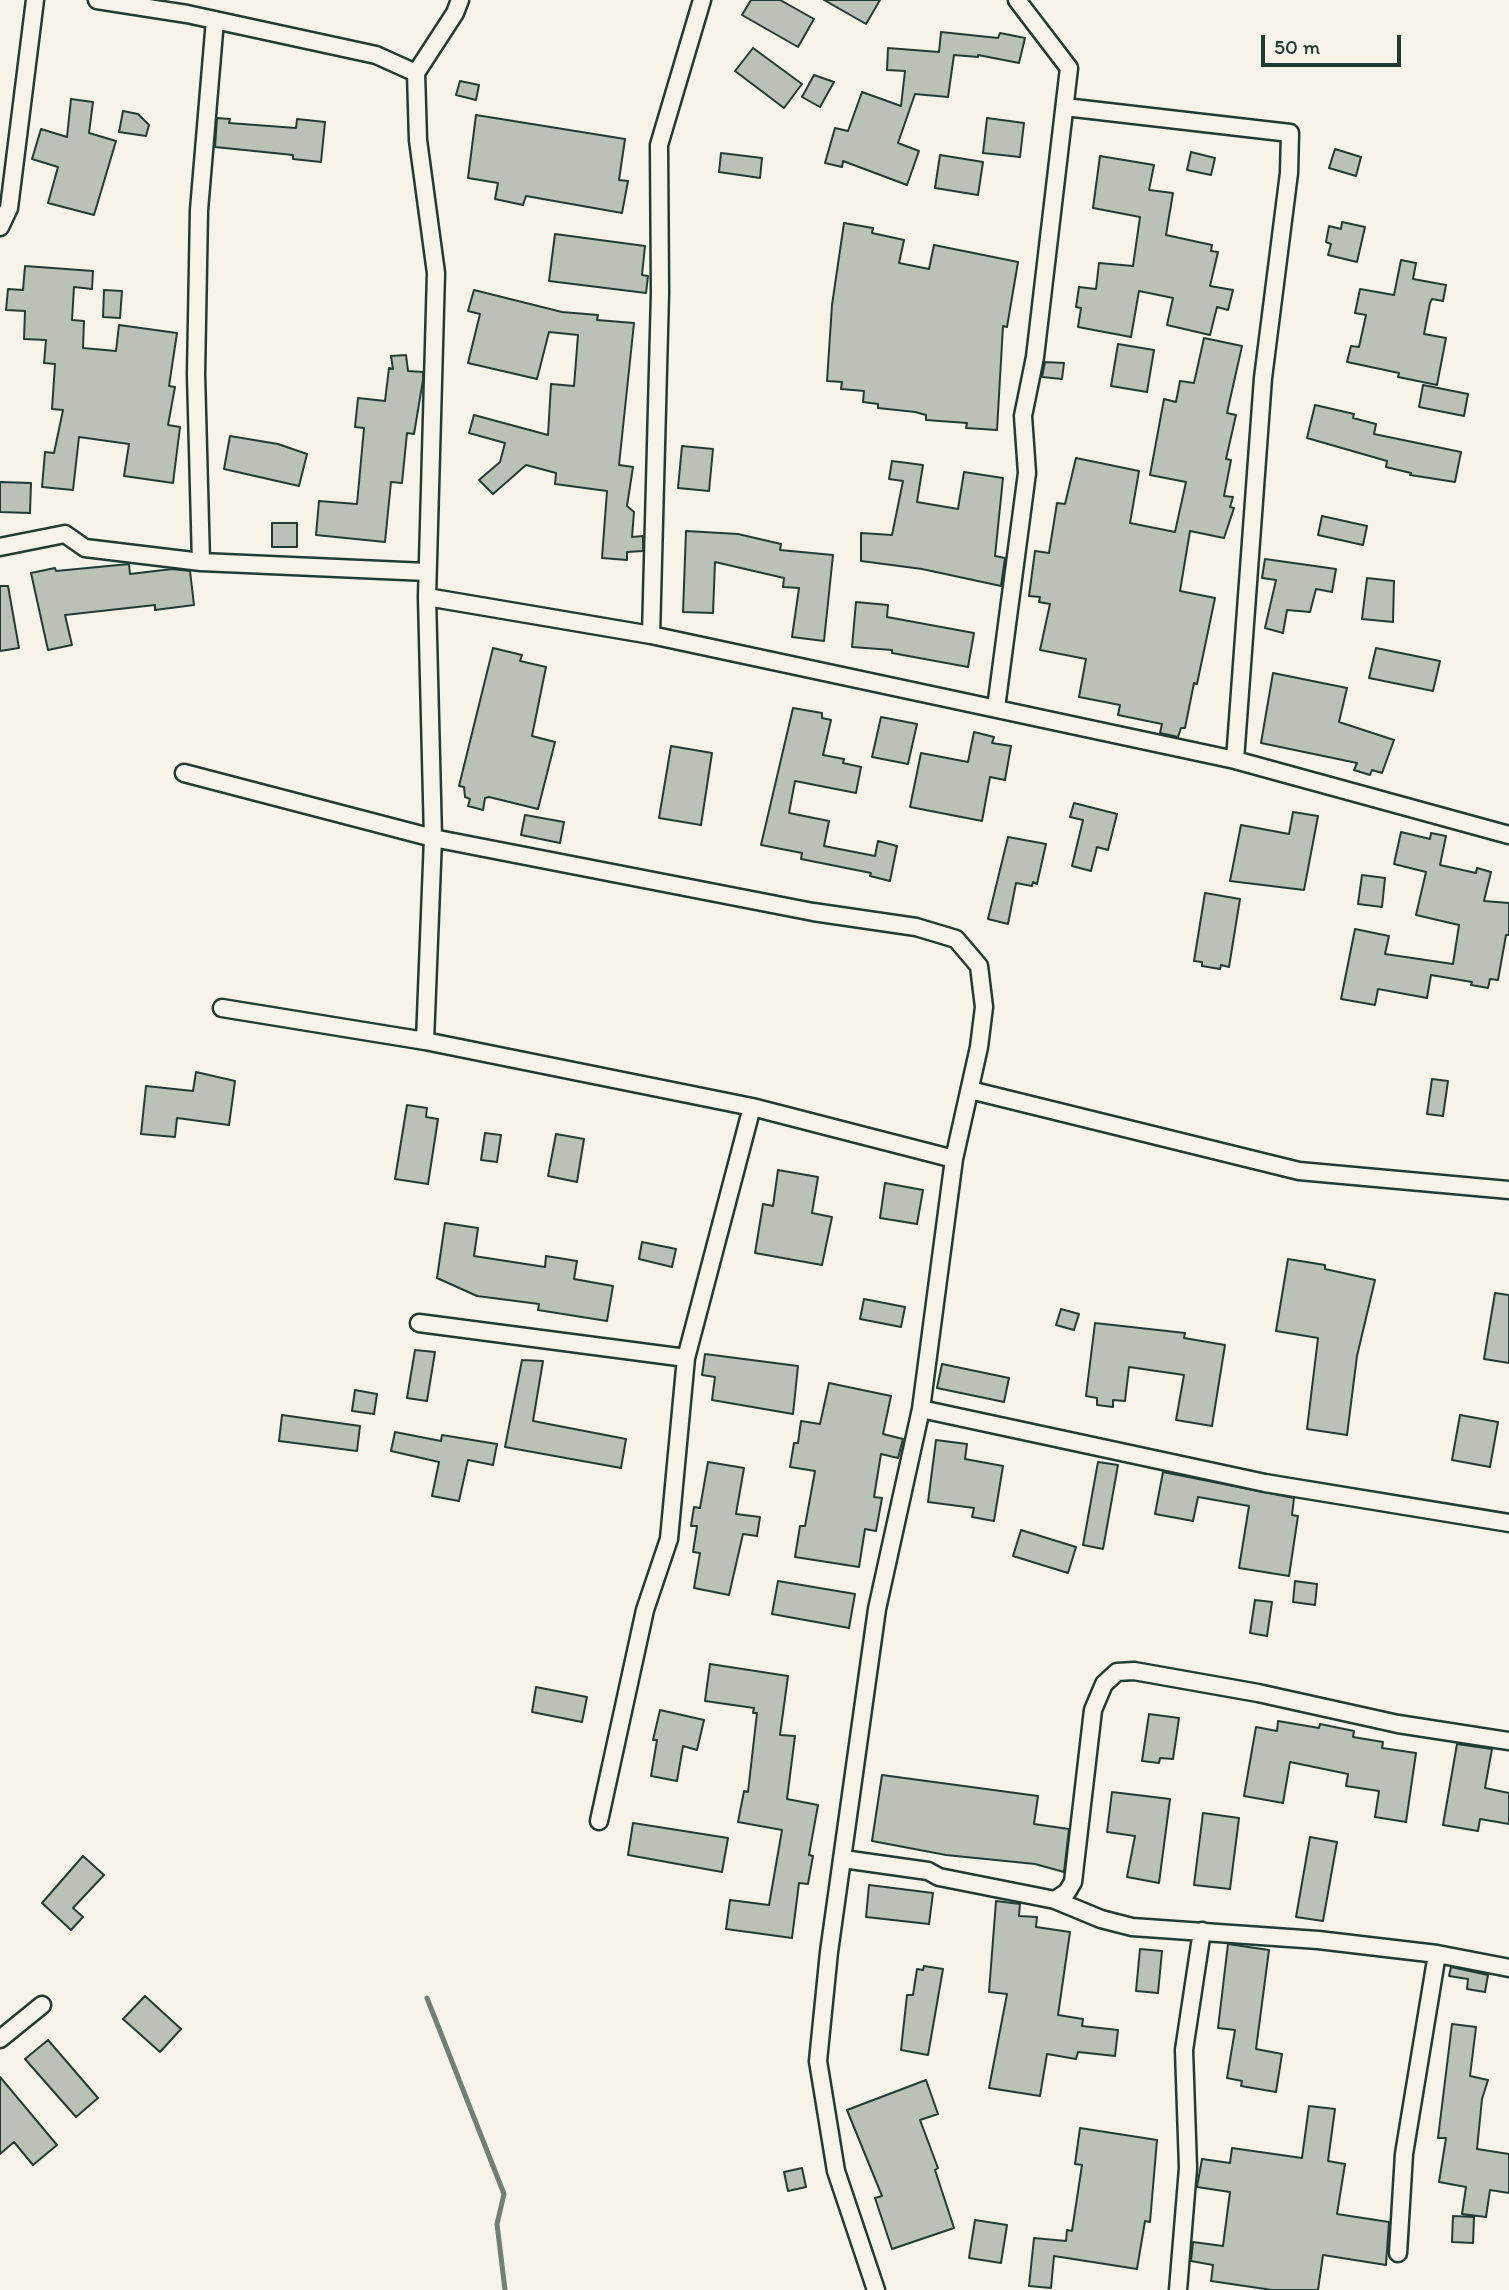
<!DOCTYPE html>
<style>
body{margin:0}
#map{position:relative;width:1509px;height:2290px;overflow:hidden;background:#f7f3e8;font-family:Itim,sans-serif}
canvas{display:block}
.scale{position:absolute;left:1261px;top:35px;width:140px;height:32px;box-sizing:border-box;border:4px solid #1f3d34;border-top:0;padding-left:9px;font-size:21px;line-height:24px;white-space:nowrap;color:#1f3d34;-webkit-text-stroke:5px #f7f3e8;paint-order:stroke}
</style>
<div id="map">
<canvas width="1509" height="2290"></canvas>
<div class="scale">50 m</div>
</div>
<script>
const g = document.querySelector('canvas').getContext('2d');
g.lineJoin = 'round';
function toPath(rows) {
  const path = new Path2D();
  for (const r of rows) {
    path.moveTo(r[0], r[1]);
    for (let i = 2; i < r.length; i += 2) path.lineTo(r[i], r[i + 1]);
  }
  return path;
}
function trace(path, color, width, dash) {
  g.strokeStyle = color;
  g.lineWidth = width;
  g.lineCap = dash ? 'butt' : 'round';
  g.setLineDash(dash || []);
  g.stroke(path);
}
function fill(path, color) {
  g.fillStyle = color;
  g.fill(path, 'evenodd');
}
const stream = toPath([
 [427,1998,504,2194,497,2224,505,2290]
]);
const building = toPath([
 [751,0,780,0,814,19,798,47,742,15,751,0],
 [824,0,880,0,866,24,824,0],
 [941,32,998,38,1000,33,1025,38,1019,63,978,55,978,57,954,55,948,97,915,94,898,143,919,151,907,185,843,161,842,167,825,163,835,128,848,131,862,92,901,106,905,71,887,70,888,48,939,52,941,32],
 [753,48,802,84,784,108,735,71,753,48],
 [814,75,834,82,820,107,802,97,814,75],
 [460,81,479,85,476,100,456,95,460,81],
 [71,99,93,102,89,133,116,141,94,215,48,203,58,167,32,159,41,129,67,137,71,99],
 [123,111,138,114,149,125,146,136,119,132,123,111],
 [476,115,625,139,619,180,628,181,622,213,526,196,523,205,495,199,498,183,468,178,476,115],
 [217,118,230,119,229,123,296,128,297,119,325,122,321,162,293,159,293,155,215,147,217,118],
 [987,118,1024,123,1020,157,983,153,987,118],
 [1335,149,1361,157,1356,176,1329,168,1335,149],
 [1191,152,1215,158,1211,175,1187,170,1191,152],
 [721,153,762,158,760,178,719,172,721,153],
 [940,155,983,162,978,195,935,188,940,155],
 [1100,156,1154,165,1149,190,1173,193,1166,235,1212,245,1211,251,1218,252,1210,286,1233,290,1228,310,1217,307,1210,335,1167,325,1173,298,1139,291,1131,337,1078,327,1081,308,1076,307,1079,287,1096,289,1099,263,1133,266,1140,217,1093,208,1100,156],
 [1342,222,1365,227,1357,262,1328,255,1331,244,1326,242,1329,226,1341,229,1342,222],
 [844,223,873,228,872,233,904,240,899,263,929,269,934,245,1018,262,1007,327,1003,326,997,430,966,428,967,423,926,420,926,415,915,412,878,408,878,404,863,402,864,391,841,389,842,382,827,381,832,305,844,223],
 [555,234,645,246,642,275,648,276,646,293,549,281,555,234],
 [1401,260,1416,263,1413,279,1446,285,1443,301,1432,299,1430,303,1424,334,1446,338,1437,385,1398,377,1399,373,1347,362,1351,346,1359,347,1366,315,1355,313,1360,289,1394,295,1401,260],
 [25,266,93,271,92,289,74,287,72,320,84,321,83,348,116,351,119,325,177,333,169,386,175,387,168,425,180,427,173,483,124,476,129,444,79,437,73,490,42,487,45,452,54,453,63,410,52,409,55,364,44,363,46,340,24,339,25,311,6,310,8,289,23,290,25,266],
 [104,290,122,291,120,318,103,317,104,290],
 [474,290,562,312,598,315,597,320,634,323,619,465,633,467,627,506,634,512,632,537,643,536,643,551,627,552,627,560,602,558,607,491,555,484,556,473,526,465,493,494,479,480,500,462,505,443,469,433,474,415,548,435,551,384,574,386,578,335,549,332,537,379,468,363,480,314,468,311,474,290],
 [1204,338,1242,346,1227,413,1236,415,1226,459,1231,460,1224,496,1233,497,1230,507,1234,508,1224,538,1190,531,1180,591,1215,598,1197,684,1194,683,1185,728,1181,728,1178,737,1160,733,1162,724,1118,715,1120,705,1079,697,1086,659,1040,650,1050,604,1039,602,1040,597,1029,596,1035,551,1049,553,1057,503,1065,504,1076,458,1139,471,1130,523,1175,532,1186,482,1150,475,1164,399,1176,402,1180,381,1194,383,1204,338],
 [1118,344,1154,350,1147,392,1111,386,1118,344],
 [406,355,408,371,423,372,423,380,414,434,407,433,402,483,391,482,385,542,316,535,319,501,357,504,364,428,355,427,358,398,385,401,389,368,393,369,391,356,406,355],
 [1045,362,1064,363,1062,379,1042,377,1045,362],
 [1423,385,1468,394,1464,416,1419,407,1423,385],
 [1315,405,1354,414,1353,418,1376,424,1374,434,1461,452,1455,482,1410,475,1411,473,1386,467,1387,461,1307,438,1315,405],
 [230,436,278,444,307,454,299,486,224,469,230,436],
 [682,446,713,449,709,491,678,488,682,446],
 [892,461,923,465,917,502,958,509,964,472,1003,478,995,556,1005,558,1001,586,922,569,861,561,861,533,892,535,903,481,889,479,892,461],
 [0,482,31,483,30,513,0,512,0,482],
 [1322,516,1367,526,1363,545,1318,535,1322,516],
 [272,523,297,523,297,547,272,547,272,523],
 [686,531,738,534,781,544,780,550,833,555,824,641,792,637,799,588,783,587,784,578,715,562,713,613,683,612,686,531],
 [1265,559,1336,569,1332,592,1316,589,1310,612,1287,610,1283,633,1265,628,1276,580,1262,578,1265,559],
 [129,564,130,574,172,569,190,571,194,605,155,610,155,605,65,615,72,645,48,650,31,573,55,568,56,571,129,564],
 [1367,578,1394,581,1393,622,1362,619,1367,578],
 [0,586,8,586,19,648,0,651,0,586],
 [856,602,888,605,887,617,974,633,968,667,892,653,892,650,852,647,856,602],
 [493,648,522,655,520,661,546,667,532,736,555,742,538,809,489,797,485,798,483,810,468,806,470,799,465,797,464,787,459,786,493,648],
 [1376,648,1440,661,1433,691,1369,678,1376,648],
 [1273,673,1347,688,1339,722,1394,740,1382,773,1372,770,1370,775,1354,770,1357,763,1261,743,1273,673],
 [793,708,822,713,822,718,831,720,823,755,844,759,843,763,861,767,856,793,795,781,789,813,829,821,824,846,875,856,878,841,897,846,890,881,870,876,871,873,801,859,802,853,761,845,793,708],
 [881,717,917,724,908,764,872,757,881,717],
 [974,732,994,737,992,743,1011,746,1005,780,990,777,982,821,910,807,921,753,968,762,974,732],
 [671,746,712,753,701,825,659,818,671,746],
 [1074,803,1117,814,1108,850,1097,847,1091,871,1072,866,1083,820,1070,817,1074,803],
 [1293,812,1318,816,1304,890,1230,881,1241,825,1289,834,1293,812],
 [525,815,564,822,560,843,521,835,525,815],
 [1401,832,1430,839,1431,833,1446,836,1440,865,1476,873,1477,868,1491,872,1484,901,1509,903,1509,935,1506,935,1498,980,1490,979,1488,988,1471,985,1472,982,1431,975,1427,998,1378,989,1375,1005,1341,999,1355,929,1389,936,1385,954,1453,964,1459,925,1416,915,1426,872,1394,864,1401,832],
 [1008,837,1046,844,1037,884,1033,882,1032,886,1016,883,1008,924,988,919,1008,837],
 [1362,875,1385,878,1382,907,1358,904,1362,875],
 [1205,893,1240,899,1229,967,1221,965,1220,969,1202,966,1202,962,1194,961,1205,893],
 [196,1072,235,1081,229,1125,177,1118,175,1137,141,1134,146,1086,193,1091,196,1072],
 [1432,1079,1448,1081,1443,1116,1427,1114,1432,1079],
 [407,1105,427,1108,426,1117,438,1119,428,1184,395,1179,407,1105],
 [485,1133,501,1135,497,1162,481,1160,485,1133],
 [556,1134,584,1139,577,1182,548,1176,556,1134],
 [778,1170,818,1177,812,1213,832,1217,822,1265,755,1253,763,1204,773,1206,778,1170],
 [885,1183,923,1190,917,1224,880,1218,885,1183],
 [445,1223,478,1228,474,1256,545,1267,546,1256,577,1261,574,1279,613,1286,607,1321,538,1310,539,1304,477,1296,437,1278,445,1223],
 [642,1242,676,1249,672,1267,639,1259,642,1242],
 [1288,1259,1325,1265,1325,1269,1375,1280,1357,1356,1347,1435,1307,1429,1318,1338,1276,1331,1288,1259],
 [1495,1293,1509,1295,1509,1363,1484,1359,1495,1293],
 [864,1299,905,1307,901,1327,860,1319,864,1299],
 [1061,1309,1079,1314,1074,1330,1056,1325,1061,1309],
 [1095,1323,1185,1333,1184,1338,1225,1345,1212,1426,1176,1420,1184,1375,1129,1367,1125,1401,1113,1400,1113,1407,1097,1405,1097,1398,1086,1396,1095,1323],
 [415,1350,435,1352,427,1401,407,1398,415,1350],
 [705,1354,798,1366,793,1414,712,1400,715,1377,702,1375,705,1354],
 [522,1360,543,1361,533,1421,626,1439,621,1468,505,1447,522,1360],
 [942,1364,1009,1378,1004,1402,937,1388,942,1364],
 [829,1383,891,1396,883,1434,903,1439,898,1458,881,1454,874,1497,882,1498,876,1531,865,1529,859,1567,795,1557,800,1526,805,1526,815,1471,790,1467,794,1443,798,1443,801,1421,820,1424,829,1383],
 [355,1390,377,1394,374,1414,352,1411,355,1390],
 [282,1415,360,1426,357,1451,279,1441,282,1415],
 [1460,1415,1498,1422,1490,1467,1452,1460,1460,1415],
 [395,1432,441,1441,442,1435,497,1444,493,1465,468,1460,459,1501,432,1496,439,1462,391,1451,395,1432],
 [936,1440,967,1444,965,1459,1003,1466,994,1521,972,1517,974,1508,928,1502,936,1440],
 [708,1462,744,1468,736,1514,760,1517,757,1536,743,1534,729,1595,694,1588,700,1553,693,1552,697,1526,691,1526,694,1507,700,1508,708,1462],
 [1098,1462,1118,1465,1103,1549,1083,1545,1098,1462],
 [1163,1472,1294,1498,1292,1515,1298,1516,1289,1576,1239,1568,1249,1506,1198,1497,1193,1521,1155,1514,1163,1472],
 [1021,1530,1076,1547,1068,1573,1013,1556,1021,1530],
 [778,1581,855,1594,849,1628,772,1614,778,1581],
 [1295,1581,1317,1584,1315,1605,1293,1602,1295,1581],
 [1255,1600,1272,1602,1267,1636,1250,1633,1255,1600],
 [710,1664,788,1676,780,1735,795,1736,787,1799,818,1805,809,1855,813,1856,808,1884,799,1883,792,1938,726,1929,730,1900,769,1905,782,1830,738,1822,744,1791,748,1792,757,1713,753,1713,754,1708,705,1701,710,1664],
 [536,1687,587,1697,582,1722,532,1712,536,1687],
 [660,1710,704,1720,697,1750,683,1746,677,1781,651,1776,657,1740,653,1740,660,1710],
 [1149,1714,1179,1718,1173,1759,1160,1758,1159,1763,1142,1761,1149,1714],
 [1278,1721,1319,1728,1320,1724,1354,1731,1353,1737,1383,1742,1382,1748,1416,1753,1406,1822,1375,1817,1379,1791,1346,1786,1348,1774,1290,1762,1283,1803,1244,1796,1256,1727,1277,1731,1278,1721],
 [1457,1744,1492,1749,1485,1788,1509,1793,1509,1824,1480,1819,1478,1831,1443,1825,1457,1744],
 [882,1775,1038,1796,1034,1824,1069,1829,1064,1872,1035,1864,946,1855,872,1841,882,1775],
 [1112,1792,1170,1799,1159,1883,1127,1877,1135,1836,1107,1832,1112,1792],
 [1203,1813,1239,1818,1230,1889,1194,1885,1203,1813],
 [633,1823,728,1838,722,1872,628,1855,633,1823],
 [1310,1837,1337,1842,1323,1921,1296,1917,1310,1837],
 [83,1856,104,1875,73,1908,83,1917,71,1930,42,1903,83,1856],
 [869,1885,933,1893,929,1924,866,1917,869,1885],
 [996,1901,1020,1904,1019,1916,1037,1917,1036,1927,1070,1932,1058,2015,1083,2019,1082,2026,1118,2030,1115,2056,1078,2052,1076,2059,1047,2054,1040,2096,989,2088,1007,1994,989,1992,996,1901],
 [1228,1944,1269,1950,1256,2049,1282,2054,1276,2092,1241,2086,1242,2081,1227,2078,1235,2030,1218,2028,1228,1944],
 [1140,1949,1162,1951,1158,1993,1136,1991,1140,1949],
 [924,1966,943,1969,928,2055,901,2050,907,1995,913,1995,917,1969,923,1970,924,1966],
 [1451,1967,1488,1975,1485,1992,1467,1989,1468,1979,1449,1976,1451,1967],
 [145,1996,181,2029,160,2052,123,2019,145,1996],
 [1452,2024,1476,2027,1470,2076,1488,2080,1482,2099,1477,2149,1509,2154,1509,2193,1490,2190,1486,2217,1462,2214,1466,2187,1439,2182,1446,2138,1438,2138,1452,2024],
 [48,2040,98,2098,76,2117,25,2059,48,2040],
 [0,2077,57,2145,33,2165,14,2142,0,2154,0,2077],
 [926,2080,938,2114,920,2120,938,2168,935,2170,954,2228,892,2249,875,2198,882,2196,847,2110,926,2080],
 [1309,2106,1335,2109,1328,2161,1345,2164,1337,2214,1389,2222,1386,2265,1323,2255,1318,2290,1272,2290,1211,2281,1213,2265,1191,2261,1193,2242,1223,2246,1230,2192,1197,2187,1202,2159,1230,2163,1232,2148,1302,2158,1309,2106],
 [1080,2128,1157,2140,1150,2222,1145,2221,1137,2269,1054,2256,1051,2288,1029,2286,1034,2238,1066,2241,1067,2230,1072,2231,1082,2165,1075,2164,1080,2128],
 [802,2168,806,2187,788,2191,784,2172,802,2168],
 [1453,2216,1474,2217,1473,2243,1452,2242,1453,2216],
 [975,2220,1007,2225,1001,2263,969,2258,975,2220]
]);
const minor = toPath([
 [97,0,187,14,376,55,416,73],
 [1065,107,1290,133,1289,173,1263,378,1235,760],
 [0,227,9,208,35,0],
 [0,547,65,534,85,548,201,562,427,572],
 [201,562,196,374,199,210,215,20],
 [427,597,651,635,1235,760,1509,835],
 [651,635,660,293,659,145,702,0],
 [996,708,1027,473,1023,416,1035,357,1069,68,1017,0],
 [184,773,433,838,813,912,916,927,956,939,979,966,984,1007,979,1047,954,1159,921,1409,877,1609,829,1952,818,2061,836,2171,876,2290],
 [222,1008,425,1041,752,1107,954,1159],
 [425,1041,433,838,427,597,436,273,418,140,416,73,455,13,460,0],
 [970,1090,1299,1171,1509,1190],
 [419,1323,686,1358],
 [921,1409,1265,1483,1509,1523],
 [599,1821,645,1610,669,1539,686,1358,752,1107],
 [843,1859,928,1871,939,1877,1055,1900,1101,1919,1132,1927,1318,1940,1437,1954,1509,1968],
 [1055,1900,1067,1892,1073,1882,1093,1710,1104,1684,1117,1672,1134,1671,1258,1693,1398,1724,1509,1741],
 [0,2039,42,2005],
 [1398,2253,1404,2154,1437,1954],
 [1178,2290,1188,2168,1184,2050,1202,1931]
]);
trace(stream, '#6f8077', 5);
fill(building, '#bbc1b6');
trace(building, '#1f3d34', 2);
trace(minor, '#1f3d34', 21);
trace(minor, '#f7f3e8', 16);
</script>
